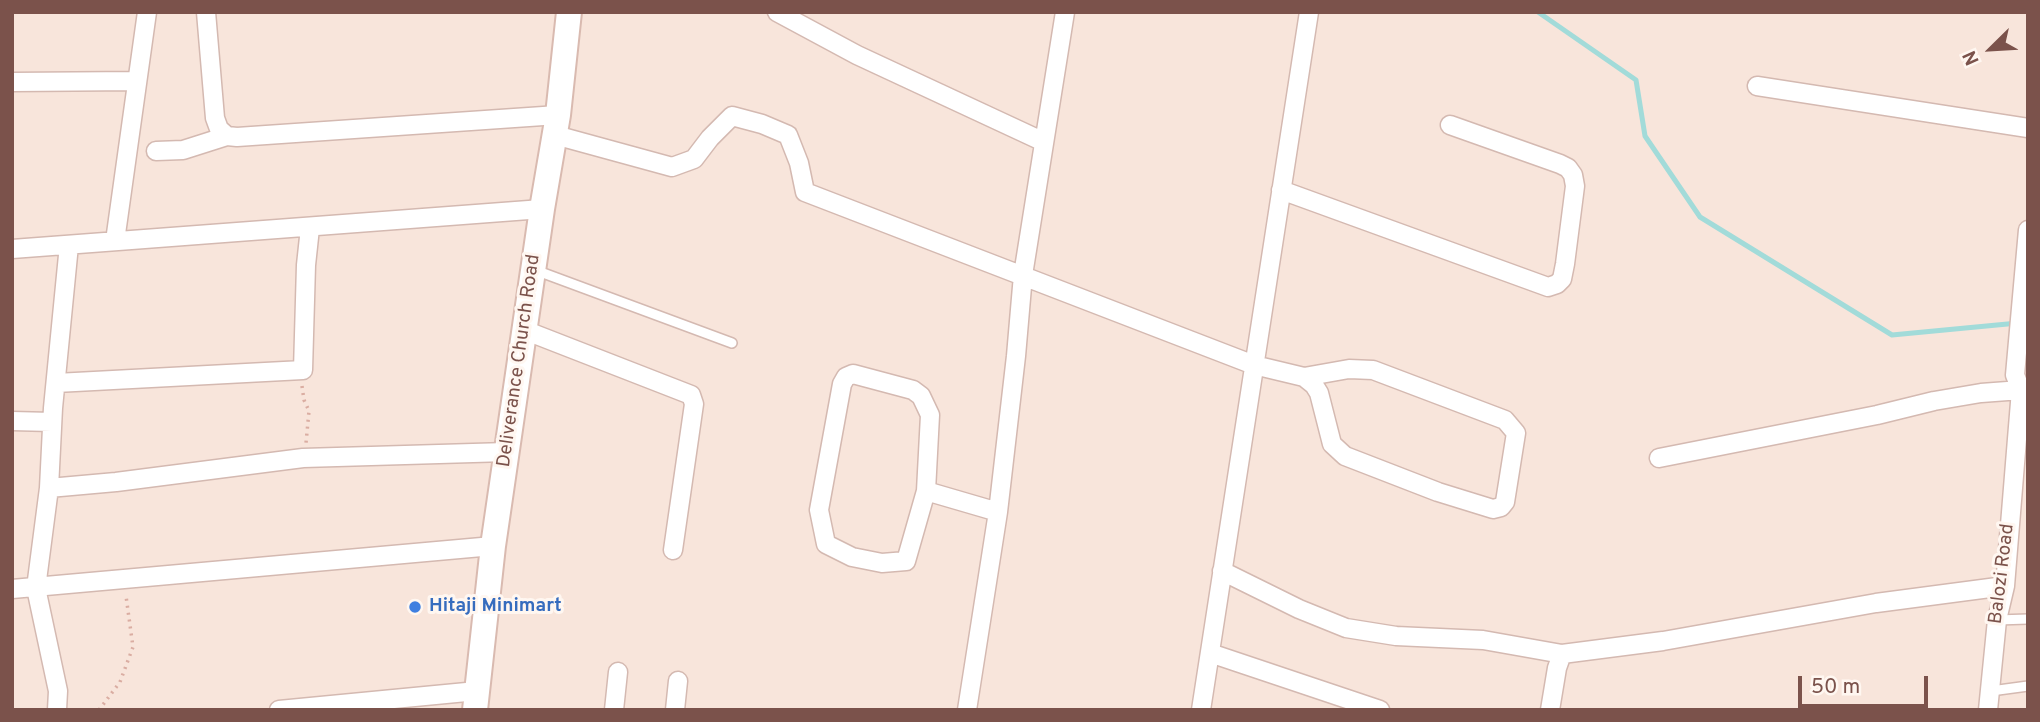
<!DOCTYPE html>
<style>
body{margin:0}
#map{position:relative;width:2040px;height:722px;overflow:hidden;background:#fdf2ea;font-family:Overpass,sans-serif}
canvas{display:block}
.frame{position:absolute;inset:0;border:14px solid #7b524b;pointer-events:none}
.north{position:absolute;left:1956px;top:14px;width:70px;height:70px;-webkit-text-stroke:5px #fff7f1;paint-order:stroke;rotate:246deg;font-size:19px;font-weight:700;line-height:28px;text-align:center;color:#7b524b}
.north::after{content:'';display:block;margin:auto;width:24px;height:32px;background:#7b524b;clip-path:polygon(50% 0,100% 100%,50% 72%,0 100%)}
.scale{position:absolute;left:1798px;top:676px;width:130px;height:32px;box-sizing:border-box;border:4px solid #7b524b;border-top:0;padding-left:9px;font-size:21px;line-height:24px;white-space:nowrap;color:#7b524b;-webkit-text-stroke:5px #fff7f1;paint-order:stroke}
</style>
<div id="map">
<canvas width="2040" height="722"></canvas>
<div class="frame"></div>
<div class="north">N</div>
<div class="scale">50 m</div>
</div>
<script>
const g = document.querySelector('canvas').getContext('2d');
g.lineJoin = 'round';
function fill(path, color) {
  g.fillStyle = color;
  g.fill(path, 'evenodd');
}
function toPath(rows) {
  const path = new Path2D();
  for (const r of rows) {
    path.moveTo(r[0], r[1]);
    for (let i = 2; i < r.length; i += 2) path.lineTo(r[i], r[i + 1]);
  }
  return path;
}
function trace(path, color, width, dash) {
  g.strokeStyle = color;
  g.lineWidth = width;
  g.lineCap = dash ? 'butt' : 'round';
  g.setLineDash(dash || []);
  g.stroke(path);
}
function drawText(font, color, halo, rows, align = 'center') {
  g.font = font + ' Overpass,sans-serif';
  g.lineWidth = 6;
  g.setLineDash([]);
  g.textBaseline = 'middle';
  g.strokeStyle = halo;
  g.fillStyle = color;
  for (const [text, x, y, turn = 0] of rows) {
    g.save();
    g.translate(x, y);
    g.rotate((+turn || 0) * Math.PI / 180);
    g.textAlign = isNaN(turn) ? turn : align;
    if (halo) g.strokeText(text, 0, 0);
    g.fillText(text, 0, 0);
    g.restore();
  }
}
const residential = toPath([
 [12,12,2028,12,2028,710,12,710]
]);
const stream = toPath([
 [1538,12,1636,80,1645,136,1700,217,1892,335,2018,323]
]);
const path = toPath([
 [302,386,304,400,309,411,306,443],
 [99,710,120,682,133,647,126,596]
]);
const lane = toPath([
 [535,270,732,343],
 [1997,620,2028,619],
 [1991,691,2028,686]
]);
const street = toPath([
 [206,12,215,118,219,129,227,136,237,137,558,115],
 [777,12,857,55,1044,142],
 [12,82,137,81],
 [1757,86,2028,128],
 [555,135,672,167,694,159,710,138,732,116,762,124,788,135,799,163,805,192,1254,365,1304,377,1314,385,1319,393,1332,444,1345,456,1438,492,1493,509,1501,507,1505,502,1516,433,1505,420,1373,370,1349,369,1304,377],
 [156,151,183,150,227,136],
 [1281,190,1548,287,1557,284,1562,279,1565,264,1575,186,1573,175,1568,168,1560,164,1450,125],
 [115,241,147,12],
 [12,249,542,209],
 [524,330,691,395,694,404,673,550],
 [56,383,303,370,306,265,310,228],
 [12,421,52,422],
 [1659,458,1877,415,1934,401,1981,393,2021,390],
 [49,488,116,482,303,458,507,452],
 [926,491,930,415,921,396,913,390,853,374,846,377,842,384,819,510,826,544,852,557,882,563,906,561,926,491,998,512],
 [1222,571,1299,609,1346,628,1396,636,1483,640,1562,654,1663,641,1876,603,2005,586],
 [12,589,493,546],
 [1210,653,1380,710],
 [57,710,58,691,36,588,49,488,53,408,69,245],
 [279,710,477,691],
 [614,710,618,672],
 [675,710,678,681],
 [967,710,998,512,1016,356,1023,275,1065,12],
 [1201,710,1309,12],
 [1550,710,1557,668,1562,654],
 [1988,710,1997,620,2005,586,2021,390,2015,375,2028,230]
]);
const secondary = toPath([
 [475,710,493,546,542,209,558,115,569,12]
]);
const markers = [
 [415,607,7,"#3f7fe0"]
];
const streetNames = [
 ["Deliverance Church Road",520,361,-82],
 ["Balozi Road",2003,574,-83]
];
const shopNames = [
 ["Hitaji Minimart",429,607]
];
fill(residential, '#f8e5db');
trace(stream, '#a2dbd9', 5);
trace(lane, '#d4b9b1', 12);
trace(street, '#d4b9b1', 21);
trace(secondary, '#d9bab0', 28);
trace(path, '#daada2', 3.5, [2, 5]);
trace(lane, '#fff', 9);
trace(street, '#fff', 18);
trace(secondary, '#fff', 24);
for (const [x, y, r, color] of markers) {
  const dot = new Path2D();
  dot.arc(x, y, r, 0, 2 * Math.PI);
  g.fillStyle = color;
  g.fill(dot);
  trace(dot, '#fff7f1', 2.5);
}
drawText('19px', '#7b524b', '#fff7f1', streetNames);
drawText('bold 19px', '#366cbe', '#fff7f1', shopNames, 'left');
</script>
